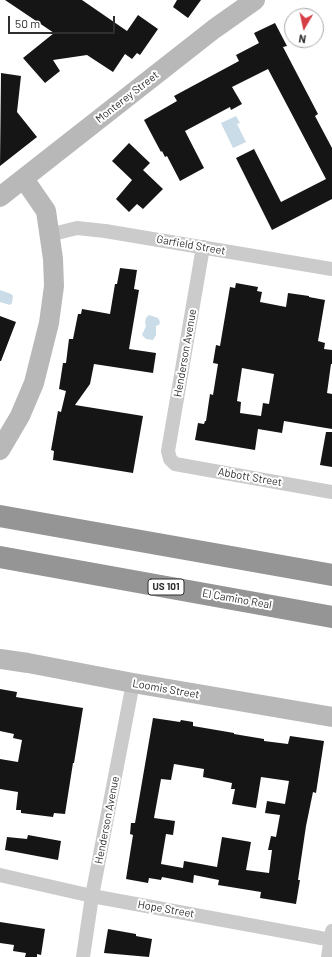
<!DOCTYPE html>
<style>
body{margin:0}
#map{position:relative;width:332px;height:957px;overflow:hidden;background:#fff;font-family:Barlow,sans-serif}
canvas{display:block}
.north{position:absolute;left:284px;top:8px;width:40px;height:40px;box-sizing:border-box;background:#fff;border:1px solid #ababab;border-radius:50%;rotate:189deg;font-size:11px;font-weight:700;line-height:16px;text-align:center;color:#2e2e2e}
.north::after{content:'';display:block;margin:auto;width:14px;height:18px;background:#d63e45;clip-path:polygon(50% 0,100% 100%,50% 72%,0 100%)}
.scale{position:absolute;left:8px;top:16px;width:107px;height:18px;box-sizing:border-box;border:2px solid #2e2e2e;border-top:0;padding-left:5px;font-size:12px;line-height:14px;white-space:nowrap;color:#2e2e2e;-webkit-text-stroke:3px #fff;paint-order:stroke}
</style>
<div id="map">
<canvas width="332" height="957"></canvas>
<div class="north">N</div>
<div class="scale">50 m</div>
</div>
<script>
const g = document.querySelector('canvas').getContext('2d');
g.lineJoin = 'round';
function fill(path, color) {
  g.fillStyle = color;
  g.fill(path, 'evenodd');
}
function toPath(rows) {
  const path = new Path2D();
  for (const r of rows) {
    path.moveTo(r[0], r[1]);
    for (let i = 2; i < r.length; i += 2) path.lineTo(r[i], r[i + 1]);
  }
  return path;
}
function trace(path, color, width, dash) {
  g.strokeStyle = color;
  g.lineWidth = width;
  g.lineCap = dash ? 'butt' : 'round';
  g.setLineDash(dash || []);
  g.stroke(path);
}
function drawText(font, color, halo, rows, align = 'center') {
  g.font = font + ' Barlow,sans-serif';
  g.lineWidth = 4;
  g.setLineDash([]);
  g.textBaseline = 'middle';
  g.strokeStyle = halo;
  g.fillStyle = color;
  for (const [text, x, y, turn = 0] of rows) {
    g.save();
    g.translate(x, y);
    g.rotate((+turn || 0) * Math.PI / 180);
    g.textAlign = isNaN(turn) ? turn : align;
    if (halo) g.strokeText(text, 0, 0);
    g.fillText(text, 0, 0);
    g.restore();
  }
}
const water = toPath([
 [236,116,240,123,237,124,246,142,233,148,221,123],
 [0,290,11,294,13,296,12,303,10,305,0,302],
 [149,315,158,318,160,322,159,325,156,326,156,335,153,340,146,339,142,335,146,326,145,322,146,318]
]);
const building = toPath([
 [5,0,82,0,127,31,138,15,158,29,140,55,137,53,132,59,125,54,113,72,87,55,53,60,60,71,45,83,23,58,54,33],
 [177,0,201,0,188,18,173,7],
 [275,23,287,46,283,47,318,114,315,116,332,148,332,199,272,230,236,158,254,149,281,202,326,179,268,69,232,87,242,104,231,110,230,107,185,131,204,168,180,181,167,156,165,157,162,151,161,152,144,120,177,101,174,96,239,61,236,55,259,43,254,33],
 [1,73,21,76,17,112,37,137,0,166],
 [129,143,150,163,143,170,163,189,143,209,137,204,129,212,116,199,132,180,112,161],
 [120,268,137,270,134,289,139,290,129,349,156,353,153,373,94,364,90,384,75,405,143,416,133,473,53,460,54,451,51,450,58,411,61,412,66,391,59,389,63,363,66,363,69,339,73,339,78,314,81,314,82,309,110,314,115,284,117,284],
 [236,283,258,287,257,291,262,292,260,302,286,307,288,293,309,296,309,297,325,300,318,341,325,343,324,349,332,350,332,364,331,364,327,393,332,394,332,429,284,421,282,433,258,429,255,450,195,440,198,423,204,424,205,421,206,421,210,394,213,395,218,364,213,363,216,345,220,346,230,287,235,288],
 [242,368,274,374,269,404,263,403,261,416,240,413,241,402,237,401],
 [0,316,16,322,1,361,0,361],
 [326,432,332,432,332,467,320,465],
 [0,689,17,692,16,697,83,708,74,763,73,763,65,814,54,813,53,817,21,813,21,810,16,810,18,792,0,789,0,759,18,762,22,740,13,738,14,734,0,731],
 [153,718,180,722,181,720,193,722,193,726,234,733,234,734,264,739,264,741,288,744,290,736,324,741,316,793,313,792,306,826,298,880,300,880,296,904,260,898,261,892,218,885,219,880,194,875,193,883,162,877,161,880,149,878,148,883,126,879,133,835,130,834,131,823,135,823],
 [174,764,204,769,203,777,232,783,231,789,235,789,232,804,256,808,261,777,289,781,285,804,267,801,265,813,280,815,276,837,271,836,268,850,272,850,269,873,246,870,251,842,222,837,217,867,184,861,183,868,161,864,166,834,173,835,175,821,154,818,161,779,171,780],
 [28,835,61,841,58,860,5,850,7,837,27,839],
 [0,922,45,929,41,955,37,954,37,957,25,957,26,953,13,951,14,945,0,943],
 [108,929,136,934,136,936,152,939,149,957,104,953]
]);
const street = toPath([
 [49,235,77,228,105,231,332,269],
 [203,247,168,451,170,459,175,464,332,492],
 [0,875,92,896,332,940],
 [83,957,92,896,133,683],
 [328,957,332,931]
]);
const secondary = toPath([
 [0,197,214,29,255,0],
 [0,450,20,416,34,383,49,323,54,286,53,259,46,211,24,179],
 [0,659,28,663,133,683,332,717]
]);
const highway = toPath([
 [0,516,332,575],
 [0,557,332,617]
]);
const shields = [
 [166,587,36]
];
const shieldNames = [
 ["US 101",166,587]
];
const streetNames = [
 ["Monterey Street",127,97,-38],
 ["Garfield Street",191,245,10],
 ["Henderson Avenue",185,353,-80],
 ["Abbott Street",250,477,10],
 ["El Camino Real",237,599,10],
 ["Loomis Street",166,689,10],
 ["Henderson Avenue",107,820,-79],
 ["Hope Street",166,909,10]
];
fill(water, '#cadce8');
fill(building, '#151515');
trace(street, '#cbcbcb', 14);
trace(secondary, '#b8b8b8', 20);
trace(highway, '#959595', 22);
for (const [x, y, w] of shields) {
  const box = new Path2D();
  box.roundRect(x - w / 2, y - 8, w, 16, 3);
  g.fillStyle = '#fff';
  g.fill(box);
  trace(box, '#2e2e2e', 1);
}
drawText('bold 10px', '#2e2e2e', null, shieldNames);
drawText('11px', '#2e2e2e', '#fff', streetNames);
</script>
